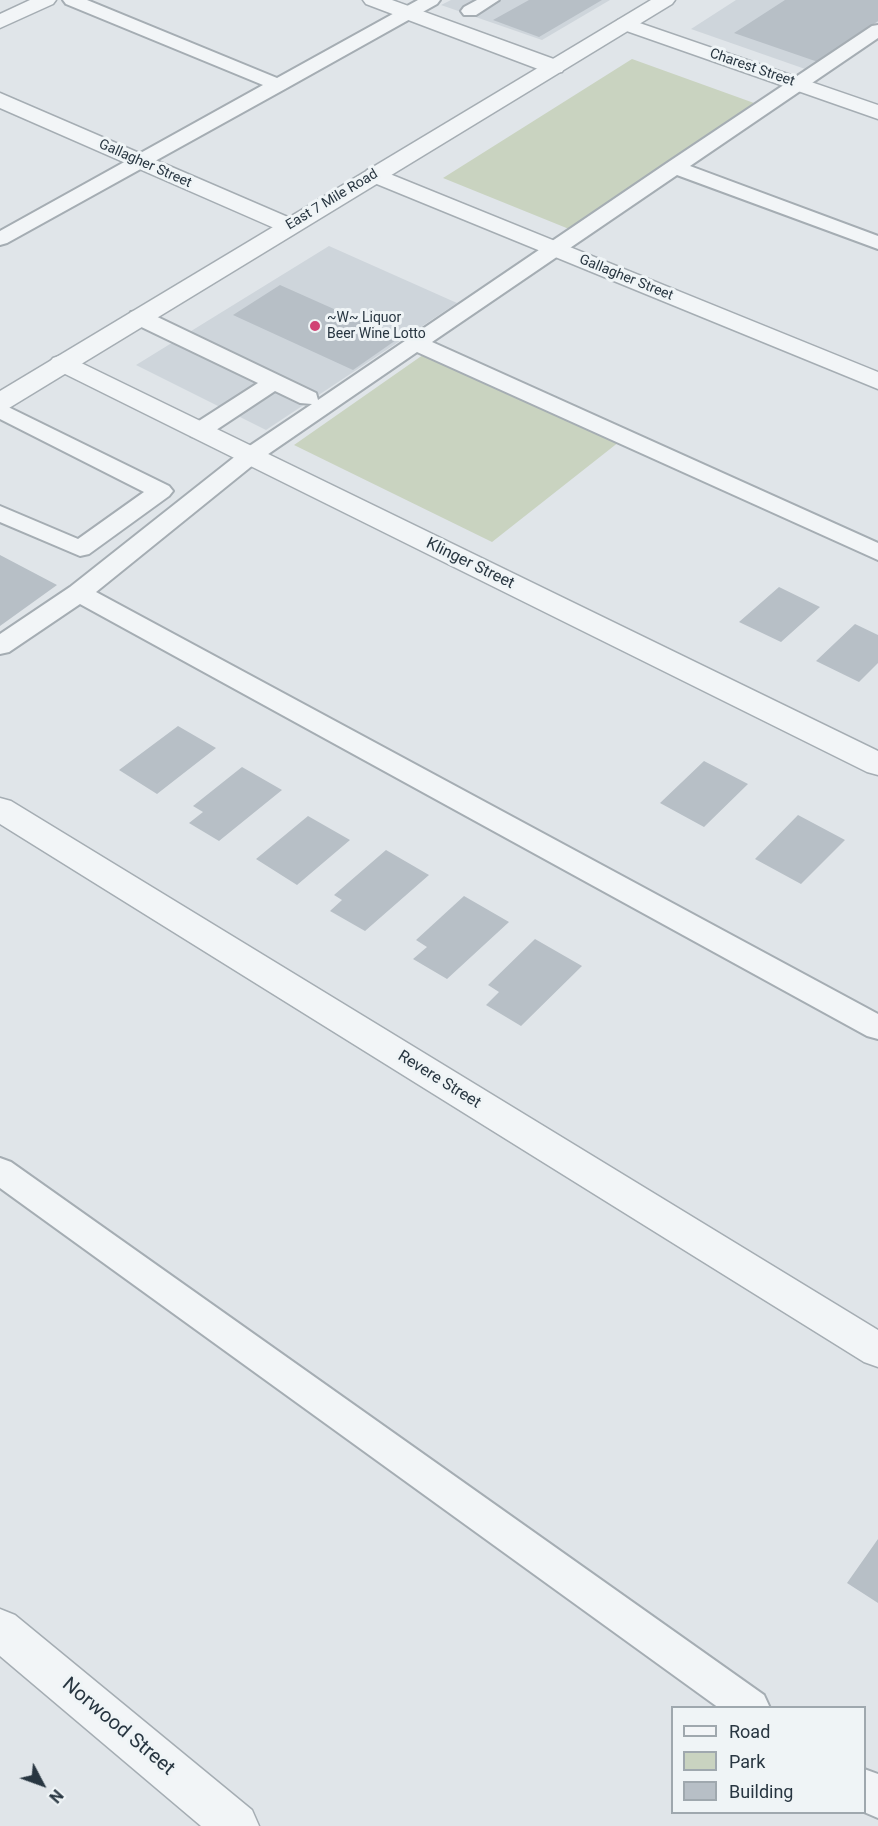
<!DOCTYPE html>
<style>
body{margin:0}
#map{position:relative;width:878px;height:1826px;overflow:hidden;background:#e0e5e9;font-family:Roboto,sans-serif}
canvas{display:block}
.legend{position:absolute;left:671px;top:1706px;width:195px;height:108px;box-sizing:border-box;background:#eff4f6;border:2px solid #9fa8ae;margin:0;padding:8px 10px;list-style:none;font-size:18px;color:#283641}
.legend li{display:flex;align-items:center;gap:12px;height:30px}
.legend b{width:30px;border:2px solid #9fa8ae}
.north{position:absolute;left:12px;top:1754px;width:60px;height:60px;-webkit-text-stroke:4px #eff4f6;paint-order:stroke;rotate:131deg;font-size:16px;font-weight:700;line-height:24px;text-align:center;color:#283641}
.north::after{content:'';display:block;margin:auto;width:21px;height:27px;background:#283641;clip-path:polygon(50% 0,100% 100%,50% 72%,0 100%)}
</style>
<div id="map">
<canvas width="878" height="1826"></canvas>
<ul class="legend">
<li><b style="height:8px;background:#f2f5f7"></b>Road</li>
<li><b style="height:16px;background:#c9d3c0"></b>Park</li>
<li><b style="height:16px;background:#b7bfc6"></b>Building</li>
</ul>
<div class="north">N</div>
</div>
<script>
const g = document.querySelector('canvas').getContext('2d');
g.lineJoin = 'round';
function fill(path, color) {
  g.fillStyle = color;
  g.fill(path, 'evenodd');
}
function toPath(rows) {
  const path = new Path2D();
  for (const r of rows) {
    path.moveTo(r[0], r[1]);
    for (let i = 2; i < r.length; i += 2) path.lineTo(r[i], r[i + 1]);
  }
  return path;
}
function trace(path, color, width, dash) {
  g.strokeStyle = color;
  g.lineWidth = width;
  g.lineCap = dash ? 'butt' : 'round';
  g.setLineDash(dash || []);
  g.stroke(path);
}
function drawText(font, color, halo, rows, align = 'center') {
  g.font = font + ' Roboto,sans-serif';
  g.lineWidth = 6;
  g.setLineDash([]);
  g.textBaseline = 'middle';
  g.strokeStyle = halo;
  g.fillStyle = color;
  for (const [text, x, y, turn = 0] of rows) {
    g.save();
    g.translate(x, y);
    g.rotate((+turn || 0) * Math.PI / 180);
    g.textAlign = isNaN(turn) ? turn : align;
    if (halo) g.strokeText(text, 0, 0);
    g.fillText(text, 0, 0);
    g.restore();
  }
}
const built = toPath([
 [451,0,610,0,542,40,441,5],
 [736,0,878,0,878,22,808,70,691,29],
 [329,246,457,303,266,430,136,365]
]);
const green = toPath([
 [632,59,754,103,569,229,443,178],
 [430,350,624,438,492,542,294,445]
]);
const building = toPath([
 [529,0,602,0,539,37,493,20],
 [785,0,878,0,878,21,818,62,734,33],
 [280,285,399,338,353,370,233,315],
 [0,555,57,585,0,626],
 [779,587,820,607,781,642,739,622],
 [855,624,878,635,878,663,859,682,816,661],
 [178,726,216,748,157,794,119,770],
 [704,761,748,784,704,827,660,803],
 [242,767,282,790,219,841,189,823,203,812,193,806],
 [798,815,845,840,801,884,755,859],
 [308,816,350,840,297,885,256,859],
 [386,850,429,875,365,931,330,911,342,900,334,895],
 [464,896,509,922,447,979,413,959,427,947,416,940],
 [535,939,582,966,521,1026,486,1005,499,992,488,985],
 [878,1539,878,1603,847,1583]
]);
const service = toPath([
 [63,0,87,0,277,78,418,0,440,0,437,4,285,89,7,243,0,245,0,231,263,85,66,4,63,0],
 [477,0,499,0,476,15,464,15,461,11,464,7,477,0],
 [878,25,878,38,690,166,878,236,878,249,677,175,432,342,878,543,878,560,417,352,258,461,96,592,878,1014,878,1039,867,1036,80,604,9,652,0,654,0,634,70,587,242,451,312,404,300,403,275,391,207,436,199,438,191,436,188,431,191,426,258,383,131,322,128,317,131,312,139,311,147,312,316,393,318,400,667,163,872,26,878,25],
 [0,403,169,486,173,491,169,496,89,554,80,556,0,522,0,506,78,539,144,492,0,419,0,403],
 [0,1158,11,1162,764,1695,770,1708,719,1708,0,1188,0,1158],
 [864,1769,878,1774,878,1818,864,1812,864,1769]
]);
const minor = toPath([
 [30,0,56,0,53,4,0,28,0,14,30,0],
 [363,0,392,0,562,62,565,67,562,72,554,73,546,72,366,4,363,0],
 [625,18,878,105,878,119,618,28,615,24,618,20,625,18],
 [0,93,297,221,301,226,297,231,289,233,281,231,0,108,0,93],
 [375,168,878,372,878,389,367,180,364,175,367,170,375,168],
 [62,355,71,358,878,751,878,775,867,772,53,368,49,363,53,358,62,355],
 [0,798,11,801,878,1330,878,1367,864,1362,0,824,0,798],
 [0,1609,15,1615,252,1810,259,1826,201,1826,0,1656,0,1609]
]);
const tertiary = toPath([
 [651,0,675,0,672,4,9,408,0,410,0,391,651,0]
]);
const markers = [
 [315,326,6,"#d14274"]
];
const farStreetnames = [
 ["Charest Street",752,68,19],
 ["Gallagher Street",145,164,24],
 ["East 7 Mile Road",332,200,-31],
 ["Gallagher Street",626,278,22]
];
const farPoinames = [
 ["~W~ Liquor",327,318],
 ["Beer Wine Lotto",327,334]
];
const streetNames = [
 ["Klinger Street",470,564,26],
 ["Revere Street",439,1080,32]
];
const nearStreetnames = [
 ["Norwood Street",118,1727,40]
];
fill(built, '#ced5db');
fill(green, '#c9d3c0');
fill(building, '#b7bfc6');
trace(service, '#a5adb3', 4);
trace(minor, '#a5adb3', 3);
trace(tertiary, '#a5adb3', 3);
fill(service, '#f2f5f7');
fill(minor, '#f2f5f7');
fill(tertiary, '#f2f5f7');
for (const [x, y, r, color] of markers) {
  const dot = new Path2D();
  dot.arc(x, y, r, 0, 2 * Math.PI);
  g.fillStyle = color;
  g.fill(dot);
  trace(dot, '#eff4f6', 2);
}
drawText('14px', '#283641', '#eff4f6', farStreetnames);
drawText('14px', '#283641', '#eff4f6', farPoinames, 'left');
drawText('16px', '#283641', '#eff4f6', streetNames);
drawText('20px', '#283641', '#eff4f6', nearStreetnames);
</script>
